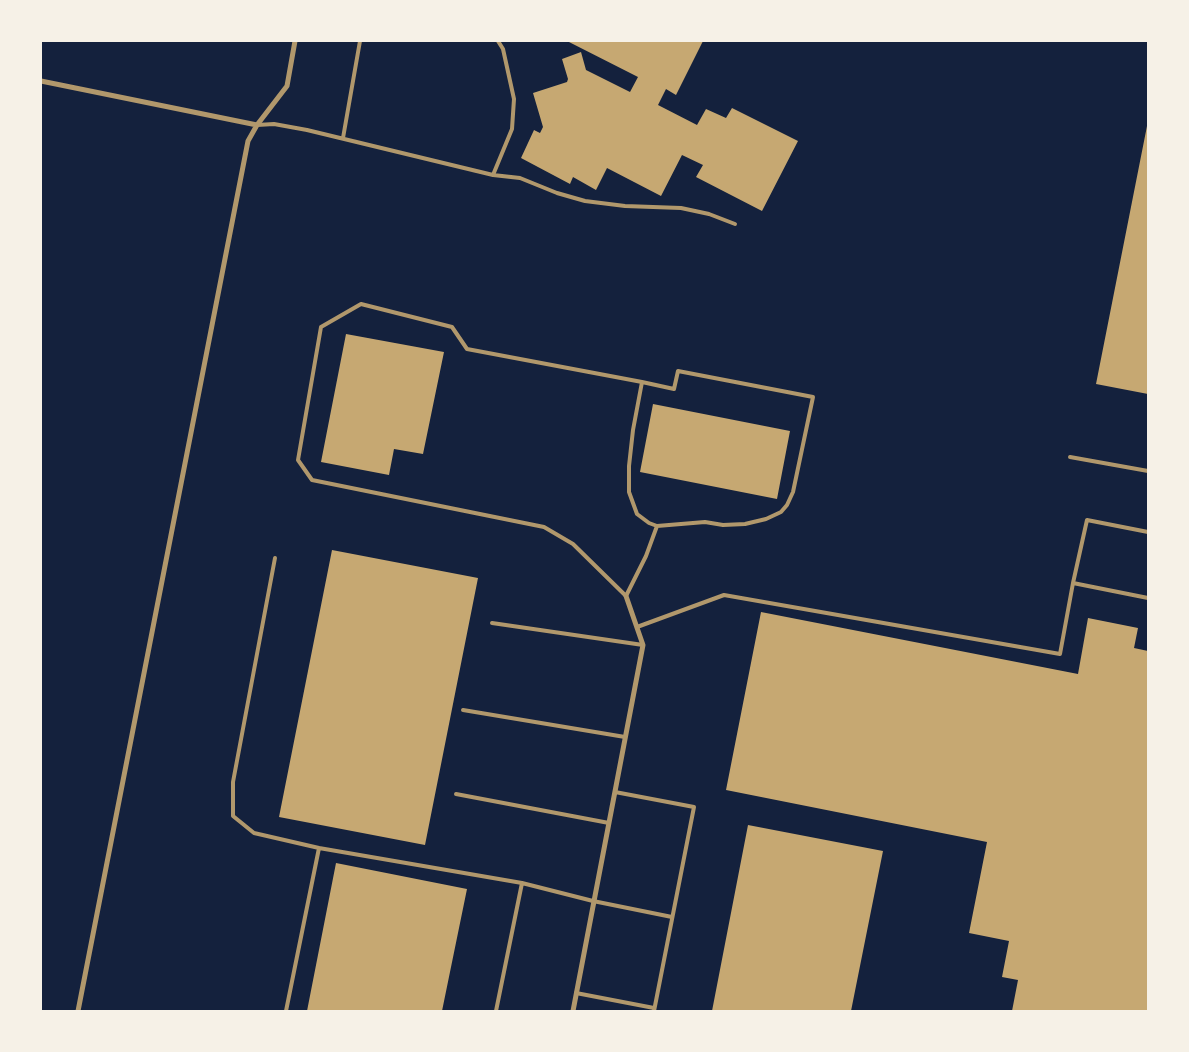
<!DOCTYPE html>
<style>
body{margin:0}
#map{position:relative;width:1189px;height:1052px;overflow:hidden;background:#14213d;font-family:"Varela Round",sans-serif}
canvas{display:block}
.frame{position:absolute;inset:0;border:42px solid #f6f1e7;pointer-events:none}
</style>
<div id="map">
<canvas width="1189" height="1052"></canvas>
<div class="frame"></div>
</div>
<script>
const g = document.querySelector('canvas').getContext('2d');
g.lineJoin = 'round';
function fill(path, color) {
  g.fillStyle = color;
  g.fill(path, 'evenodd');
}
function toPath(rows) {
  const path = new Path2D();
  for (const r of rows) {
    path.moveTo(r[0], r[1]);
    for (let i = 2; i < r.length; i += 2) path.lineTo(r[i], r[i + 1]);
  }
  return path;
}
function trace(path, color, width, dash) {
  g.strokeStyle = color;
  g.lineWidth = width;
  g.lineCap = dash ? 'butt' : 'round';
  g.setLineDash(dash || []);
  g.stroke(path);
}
const building = toPath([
 [567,41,703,41,676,95,666,89,658,105,697,125,706,109,726,118,732,108,798,141,762,211,696,177,703,165,682,155,661,196,607,168,596,190,573,177,570,184,521,158,534,130,540,133,543,127,533,93,567,82,568,79,562,59,581,52,586,70,630,92,638,77],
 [1147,126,1148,126,1148,394,1096,384],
 [346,334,444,352,423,454,394,449,389,475,321,462],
 [653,404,790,431,777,499,640,472],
 [332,550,478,578,425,845,279,817],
 [761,612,1078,674,1088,618,1138,628,1134,648,1148,651,1148,1011,1012,1011,1018,980,1002,977,1009,941,969,933,987,842,726,790],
 [748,825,883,851,851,1011,712,1011],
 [336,863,467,889,442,1011,307,1011]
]);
const service = toPath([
 [257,125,274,124,307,130,493,175,512,129,514,99,503,49,498,41],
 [343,138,360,41],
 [493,175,520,178,557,193,585,201,625,206,681,208,709,214,735,224],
 [361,304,452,327,467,349,642,382,633,430,629,466,629,492,637,514,649,523,657,526,646,556,626,596,573,544,544,527,312,480,298,460,321,327,361,304],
 [642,382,674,389,678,371,813,397,793,492,787,505,781,512,766,519,745,524,723,525,705,522,657,526],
 [1070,457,1148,471],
 [1148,532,1087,520,1073,583,1148,598],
 [275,558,233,782,233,816,254,833,319,848,286,1011],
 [492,623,643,645],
 [637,627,724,595,1060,654,1073,583],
 [463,710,625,737],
 [615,792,694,807,654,1011],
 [456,794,609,823],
 [319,848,522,883,593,901,672,917],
 [576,993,654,1008],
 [496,1011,522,883]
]);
const minor = toPath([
 [41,81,257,125],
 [78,1011,248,141,257,125,287,86,295,41],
 [573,1011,643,645,626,596]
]);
fill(building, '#c6a872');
trace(service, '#b1986c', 4);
trace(minor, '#b1986c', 5);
</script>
